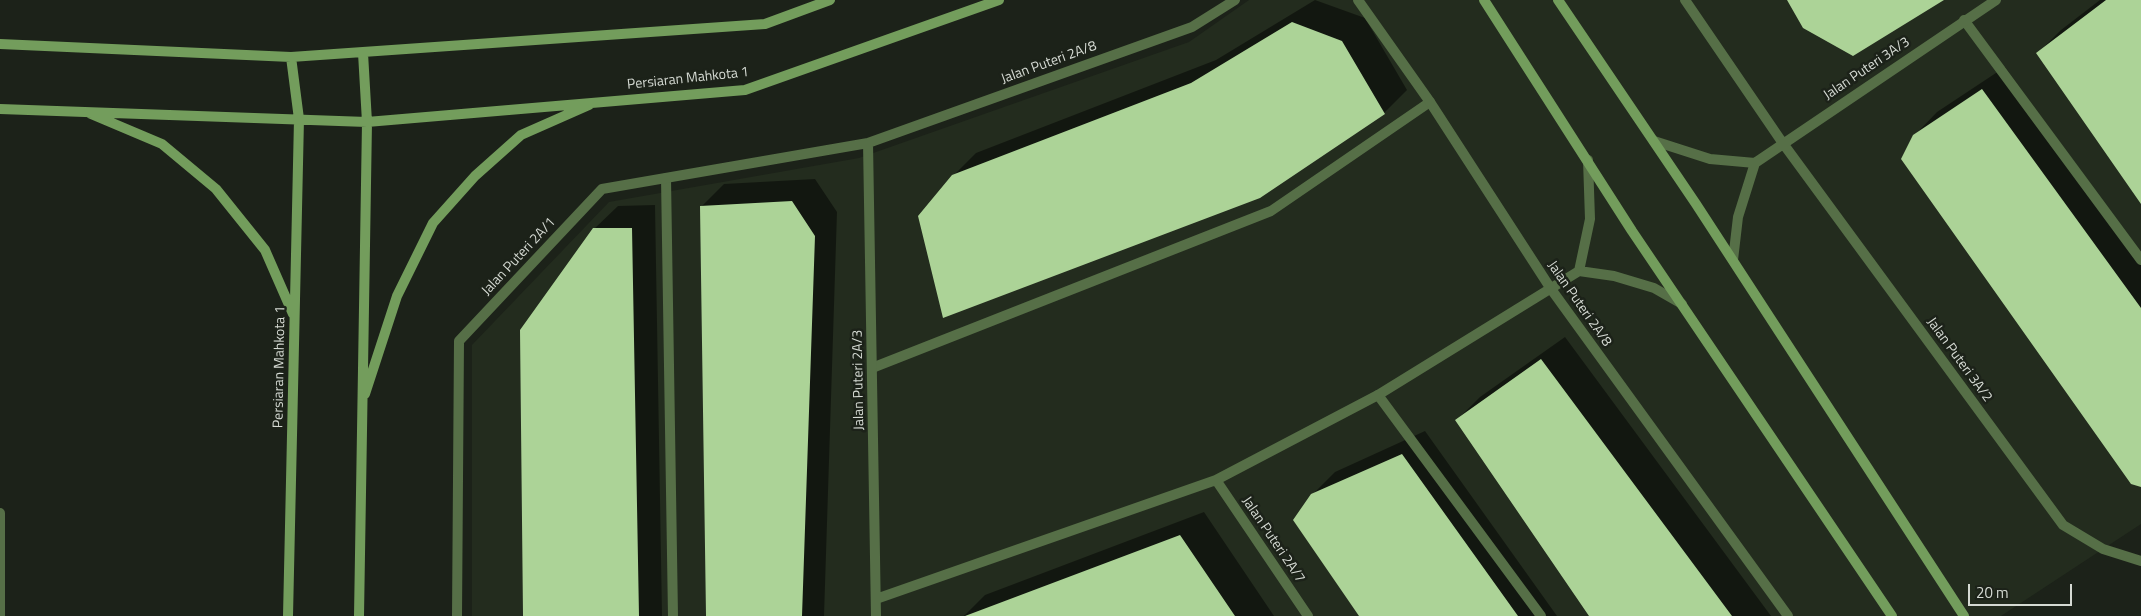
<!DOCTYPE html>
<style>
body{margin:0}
#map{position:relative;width:2141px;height:616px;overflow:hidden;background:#1c2219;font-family:"Titillium Web",sans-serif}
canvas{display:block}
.scale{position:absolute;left:1968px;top:584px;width:104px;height:22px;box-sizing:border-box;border:2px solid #d5dad3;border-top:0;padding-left:6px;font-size:15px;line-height:18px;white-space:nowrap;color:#d5dad3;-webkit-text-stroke:4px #1c2219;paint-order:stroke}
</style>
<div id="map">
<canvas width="2141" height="616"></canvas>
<div class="scale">20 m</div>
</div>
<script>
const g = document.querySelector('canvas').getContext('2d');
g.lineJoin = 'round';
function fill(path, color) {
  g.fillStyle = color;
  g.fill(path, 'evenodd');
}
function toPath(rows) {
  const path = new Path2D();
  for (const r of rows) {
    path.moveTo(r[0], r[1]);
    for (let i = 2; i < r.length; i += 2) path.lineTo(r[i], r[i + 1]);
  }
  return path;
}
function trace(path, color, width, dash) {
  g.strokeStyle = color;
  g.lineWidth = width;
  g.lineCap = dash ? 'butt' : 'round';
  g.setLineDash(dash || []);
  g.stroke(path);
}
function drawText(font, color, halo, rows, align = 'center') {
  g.font = font + ' "Titillium Web",sans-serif';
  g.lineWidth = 5;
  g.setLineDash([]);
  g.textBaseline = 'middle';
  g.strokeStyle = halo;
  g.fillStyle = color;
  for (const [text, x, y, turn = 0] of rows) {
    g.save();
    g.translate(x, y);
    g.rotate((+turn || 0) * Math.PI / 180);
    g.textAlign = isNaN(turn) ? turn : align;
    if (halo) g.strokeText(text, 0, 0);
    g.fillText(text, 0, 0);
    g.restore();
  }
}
const built = toPath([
 [1249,0,2141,0,2141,524,2001,616,472,616,472,345,609,202,859,158,1189,42]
]);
const shadow = toPath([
 [1315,0,1365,18,1407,90,1384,113,953,176,976,153,1216,60],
 [2100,0,2141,0,2141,202,2038,53,2061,30],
 [2005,67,2141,253,2141,486,1914,136,1937,112],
 [815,179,837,212,824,616,707,616,701,207,724,184],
 [655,205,662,616,524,616,594,229,618,206],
 [1565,337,1771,616,1591,616,1457,420,1480,397],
 [1425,431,1557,616,1361,616,1312,495,1335,472],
 [1204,512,1274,616,964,616,985,595]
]);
const building = toPath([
 [1787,0,1944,0,1853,56,1803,28],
 [2106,0,2141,0,2141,204,2036,53],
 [1292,22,1342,41,1385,114,1260,198,943,318,918,216,952,175,1191,83],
 [1982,89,2141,308,2141,487,2131,484,1901,159,1913,135],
 [792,201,815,236,802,616,706,616,700,206],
 [593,228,632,228,639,616,523,616,520,330],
 [1541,359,1732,616,1589,616,1455,420],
 [1402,454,1518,616,1359,616,1293,520,1311,494],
 [1180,535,1235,616,965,616]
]);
const lane = toPath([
 [1964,20,2141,260],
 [666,178,673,616],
 [872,368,1271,211,1430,102],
 [1378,395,1541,616]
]);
const street = toPath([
 [1358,0,1430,102,1551,289,1788,616],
 [1685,0,1782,142,2063,525,2103,549,2141,561],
 [1654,141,1710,159,1755,163],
 [868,143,876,616],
 [1733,260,1738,217,1755,163,1996,0],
 [1579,271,1590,219,1588,160],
 [1216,480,1308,616],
 [0,513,0,616],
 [876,599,1216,480,1378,395,1579,271,1614,276,1654,288,1682,304],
 [457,616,459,341,602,189,868,143,1192,27,1235,0]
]);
const secondary = toPath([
 [1484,0,1632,231,1892,616],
 [1558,0,1696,204,1964,616],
 [0,44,291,57,765,24,830,0],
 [0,109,367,122,745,90,999,0],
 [91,114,162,144,216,189,265,250,293,314],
 [365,394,397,296,433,223,475,176,521,135,589,105],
 [288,616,299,119,291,57],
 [359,616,367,122,363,53]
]);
const streetNames = [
 ["Jalan Puteri 2A/8",1049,63,-20],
 ["Jalan Puteri 3A/3",1867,69,-34],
 ["Persiaran Mahkota 1",688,79,-6],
 ["Jalan Puteri 2A/1",519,257,-47],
 ["Jalan Puteri 2A/8",1579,304,55],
 ["Jalan Puteri 3A/2",1959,360,54],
 ["Persiaran Mahkota 1",280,367,-89],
 ["Jalan Puteri 2A/3",859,380,-91],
 ["Jalan Puteri 2A/7",1273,540,56]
];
fill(built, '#232c1e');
fill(shadow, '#0007');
fill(building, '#acd397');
trace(lane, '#566f47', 10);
trace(street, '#566f47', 10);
trace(secondary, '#739d5c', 10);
drawText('14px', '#d5dad3', '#1c2219', streetNames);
</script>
